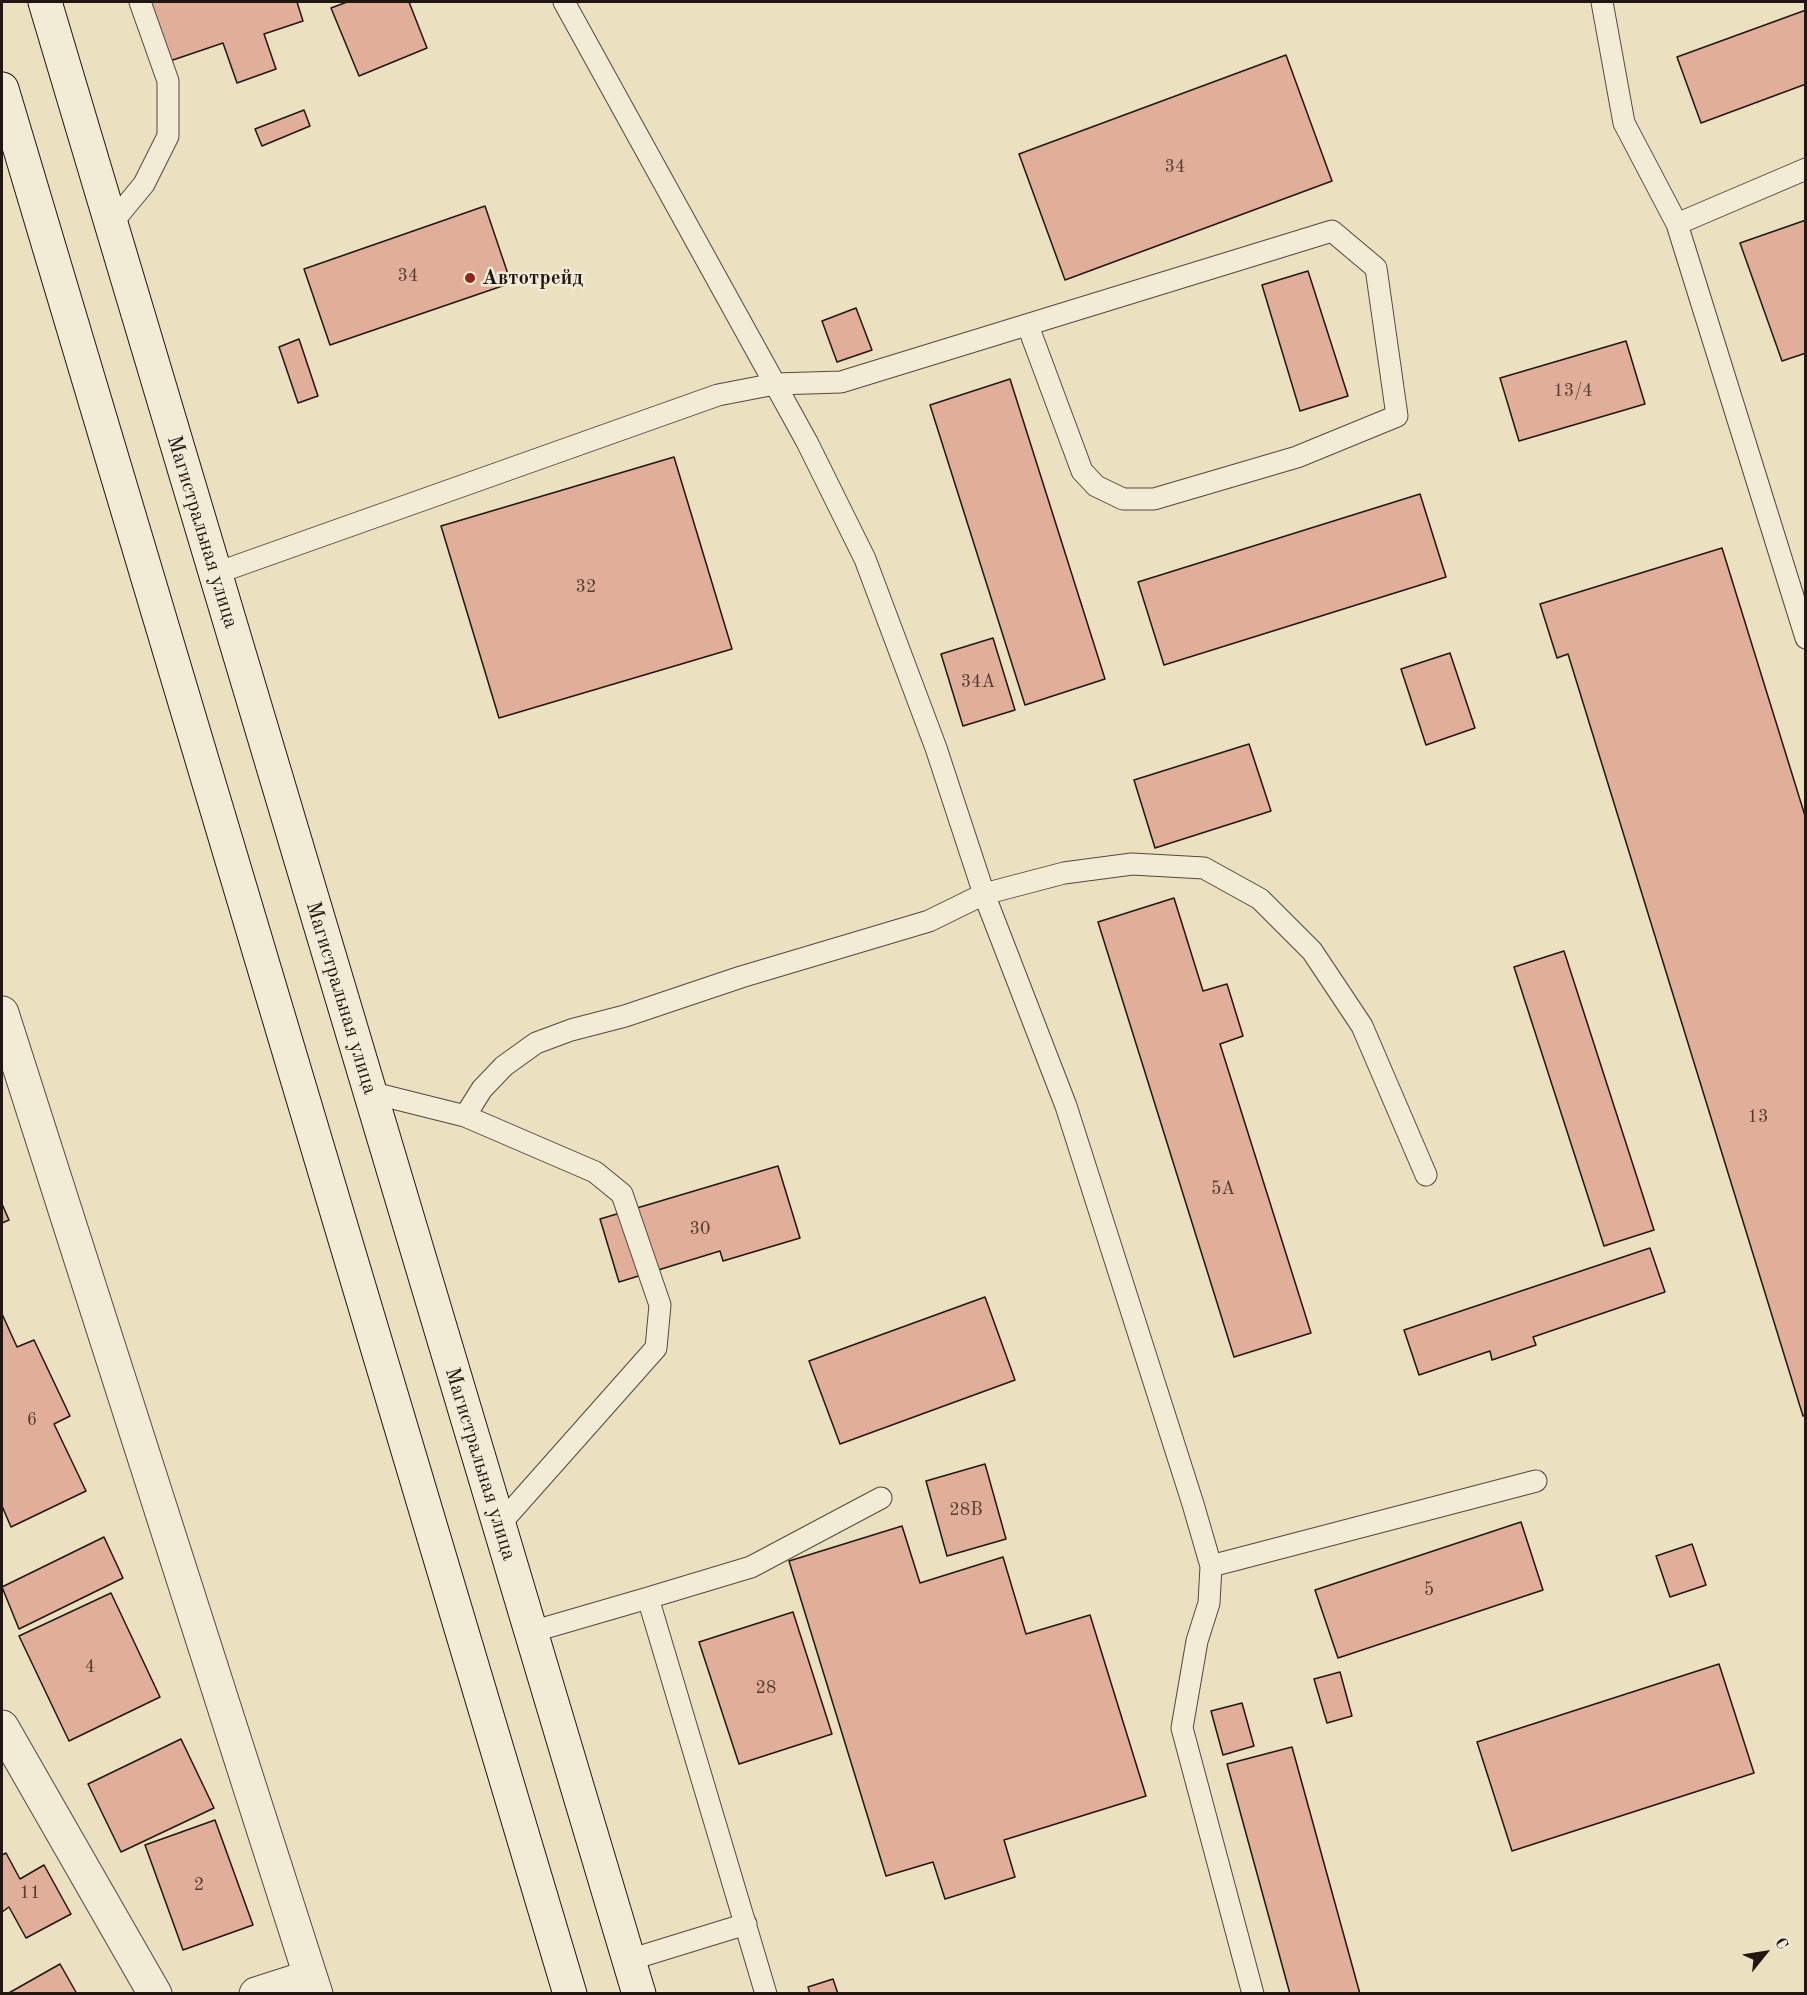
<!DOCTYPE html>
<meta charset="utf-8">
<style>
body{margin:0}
#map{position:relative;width:1807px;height:1995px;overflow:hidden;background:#ebe0c0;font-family:"Old Standard TT",serif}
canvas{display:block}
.frame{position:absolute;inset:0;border:3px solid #211611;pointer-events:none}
.north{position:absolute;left:1735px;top:1923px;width:60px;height:60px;-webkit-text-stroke:4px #f2ebd6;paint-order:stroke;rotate:60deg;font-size:16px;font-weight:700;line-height:24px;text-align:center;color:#211611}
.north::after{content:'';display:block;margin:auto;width:21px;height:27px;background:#211611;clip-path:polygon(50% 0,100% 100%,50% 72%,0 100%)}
</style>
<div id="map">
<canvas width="1807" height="1995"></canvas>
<div class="frame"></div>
<div class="north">С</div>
</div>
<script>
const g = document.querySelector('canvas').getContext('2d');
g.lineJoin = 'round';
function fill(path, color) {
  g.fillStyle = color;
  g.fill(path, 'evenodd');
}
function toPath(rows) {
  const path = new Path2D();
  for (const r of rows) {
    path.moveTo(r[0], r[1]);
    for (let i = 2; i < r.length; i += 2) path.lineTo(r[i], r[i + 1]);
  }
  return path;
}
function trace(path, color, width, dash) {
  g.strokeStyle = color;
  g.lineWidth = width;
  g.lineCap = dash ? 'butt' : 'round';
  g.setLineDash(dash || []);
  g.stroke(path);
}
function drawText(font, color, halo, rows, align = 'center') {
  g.font = font + ' "Old Standard TT",serif';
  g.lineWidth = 5;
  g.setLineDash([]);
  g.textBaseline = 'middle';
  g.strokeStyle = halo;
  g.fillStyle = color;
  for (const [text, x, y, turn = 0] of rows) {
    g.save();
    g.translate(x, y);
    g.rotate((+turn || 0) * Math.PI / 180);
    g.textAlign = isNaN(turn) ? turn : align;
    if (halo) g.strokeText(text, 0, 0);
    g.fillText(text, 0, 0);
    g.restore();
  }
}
const building = toPath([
 [147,2,297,2,303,21,264,34,276,69,237,83,223,43,167,62,147,2],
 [347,2,409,2,427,48,359,76,331,8,347,2],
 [1806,10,1806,84,1701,123,1677,57,1806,10],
 [1286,55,1332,181,1065,280,1019,154,1286,55],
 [304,110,310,126,262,146,255,129,304,110],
 [485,206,511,283,330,345,304,269,485,206],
 [1806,220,1806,353,1782,361,1740,243,1806,220],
 [1308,271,1348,396,1300,411,1262,285,1308,271],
 [856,308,872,350,837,362,822,321,856,308],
 [299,339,318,396,298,403,279,347,299,339],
 [1626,341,1645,404,1519,441,1500,378,1626,341],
 [1010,379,1105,679,1025,705,930,405,1010,379],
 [674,457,732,649,499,718,441,526,674,457],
 [1420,494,1446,577,1164,665,1138,582,1420,494],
 [1722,548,1806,819,1806,1415,1803,1416,1568,654,1557,658,1540,604,1722,548],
 [993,638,1015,710,963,726,941,654,993,638],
 [1450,653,1475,728,1426,745,1401,669,1450,653],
 [1249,744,1271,811,1155,848,1134,780,1249,744],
 [1174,898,1203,991,1227,984,1243,1036,1220,1044,1311,1333,1234,1357,1098,922,1174,898],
 [1564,951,1654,1230,1604,1246,1514,967,1564,951],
 [778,1166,800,1238,723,1261,720,1251,619,1282,600,1219,778,1166],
 [2,1204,9,1220,2,1223,2,1204],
 [1650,1248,1665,1292,1533,1337,1536,1345,1492,1360,1490,1351,1419,1375,1404,1330,1650,1248],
 [985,1297,1015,1380,840,1444,809,1361,985,1297],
 [2,1314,17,1347,34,1340,70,1416,54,1424,86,1491,11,1527,2,1506,2,1314],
 [985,1464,1006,1539,947,1556,926,1481,985,1464],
 [1521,1522,1543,1590,1338,1658,1315,1590,1521,1522],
 [902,1526,920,1583,1003,1557,1026,1634,1090,1615,1146,1796,1004,1840,1015,1877,945,1899,933,1862,886,1876,789,1561,902,1526],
 [104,1537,123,1578,19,1629,2,1587,104,1537],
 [1692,1544,1706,1585,1670,1597,1656,1556,1692,1544],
 [111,1593,160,1697,69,1741,19,1636,111,1593],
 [793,1612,832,1734,739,1764,699,1642,793,1612],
 [1719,1664,1754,1773,1512,1851,1477,1742,1719,1664],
 [1340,1672,1352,1716,1327,1723,1314,1679,1340,1672],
 [1242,1703,1254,1746,1223,1755,1211,1711,1242,1703],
 [181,1739,214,1808,121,1852,88,1784,181,1739],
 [1292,1747,1360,1994,1290,1994,1227,1764,1292,1747],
 [215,1820,253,1925,183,1950,145,1845,215,1820],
 [6,1853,20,1879,44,1865,71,1914,26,1938,9,1907,2,1912,2,1855,6,1853],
 [60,1964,77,1994,7,1994,60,1964],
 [833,1979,838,1994,810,1994,808,1987,833,1979]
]);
const lane = toPath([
 [564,2,807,442,865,559,936,748,984,894,1066,1106,1193,1504,1211,1566,1209,1603,1197,1641,1182,1728,1253,1994],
 [1602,2,1624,123,1677,224],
 [1806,169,1677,224,1806,638],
 [111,224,144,184,168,136,168,81,140,2],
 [214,574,718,395,775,384,841,382,1332,231,1376,268,1397,416,1297,457,1154,499,1123,499,1096,486,1082,471,1028,326],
 [369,1092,465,1116,595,1172,622,1194,660,1305,656,1348,499,1525],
 [465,1116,482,1089,504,1066,536,1043,571,1030,625,1016,741,977,929,921,984,894,1064,873,1132,864,1204,868,1260,899,1312,951,1362,1026,1426,1175],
 [1211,1566,1536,1481],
 [531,1632,648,1598],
 [629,1960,746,1924],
 [766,1994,648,1598,751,1567,881,1498]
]);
const street = toPath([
 [2,1013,316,1994],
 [2,1727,155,1994],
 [256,1994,309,1977]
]);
const secondary = toPath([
 [45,2,639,1994],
 [2,89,570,1994]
]);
const markers = [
 [470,278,6,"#8f2418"]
];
const numberNames = [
 ["34",1175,167],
 ["34",408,276],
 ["13/4",1573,391],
 ["32",586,587],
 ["34А",978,682],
 ["13",1758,1117],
 ["5А",1223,1189],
 ["30",700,1229],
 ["6",32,1420],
 ["28В",966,1510],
 ["5",1429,1590],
 ["4",90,1667],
 ["28",766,1688],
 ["2",199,1885],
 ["11",30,1893]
];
const poiNames = [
 ["Автотрейд",482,278]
];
const streetNames = [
 ["Магистральная улица",202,532,73],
 ["Магистральная улица",341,998,73],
 ["Магистральная улица",480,1464,73]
];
fill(building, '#e1ae9a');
trace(building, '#211611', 1.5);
trace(lane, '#54483d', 23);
trace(street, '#54483d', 35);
trace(secondary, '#211611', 35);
trace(lane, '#f2ebd6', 21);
trace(street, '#f2ebd6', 33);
trace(secondary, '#f2ebd6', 33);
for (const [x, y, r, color] of markers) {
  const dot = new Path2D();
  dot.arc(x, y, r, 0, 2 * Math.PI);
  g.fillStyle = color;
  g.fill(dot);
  trace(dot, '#f2ebd6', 2);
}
drawText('18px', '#513c33', null, numberNames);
drawText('bold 21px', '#211611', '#f2ebd6', poiNames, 'left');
drawText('21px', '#211611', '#f2ebd6', streetNames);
</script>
